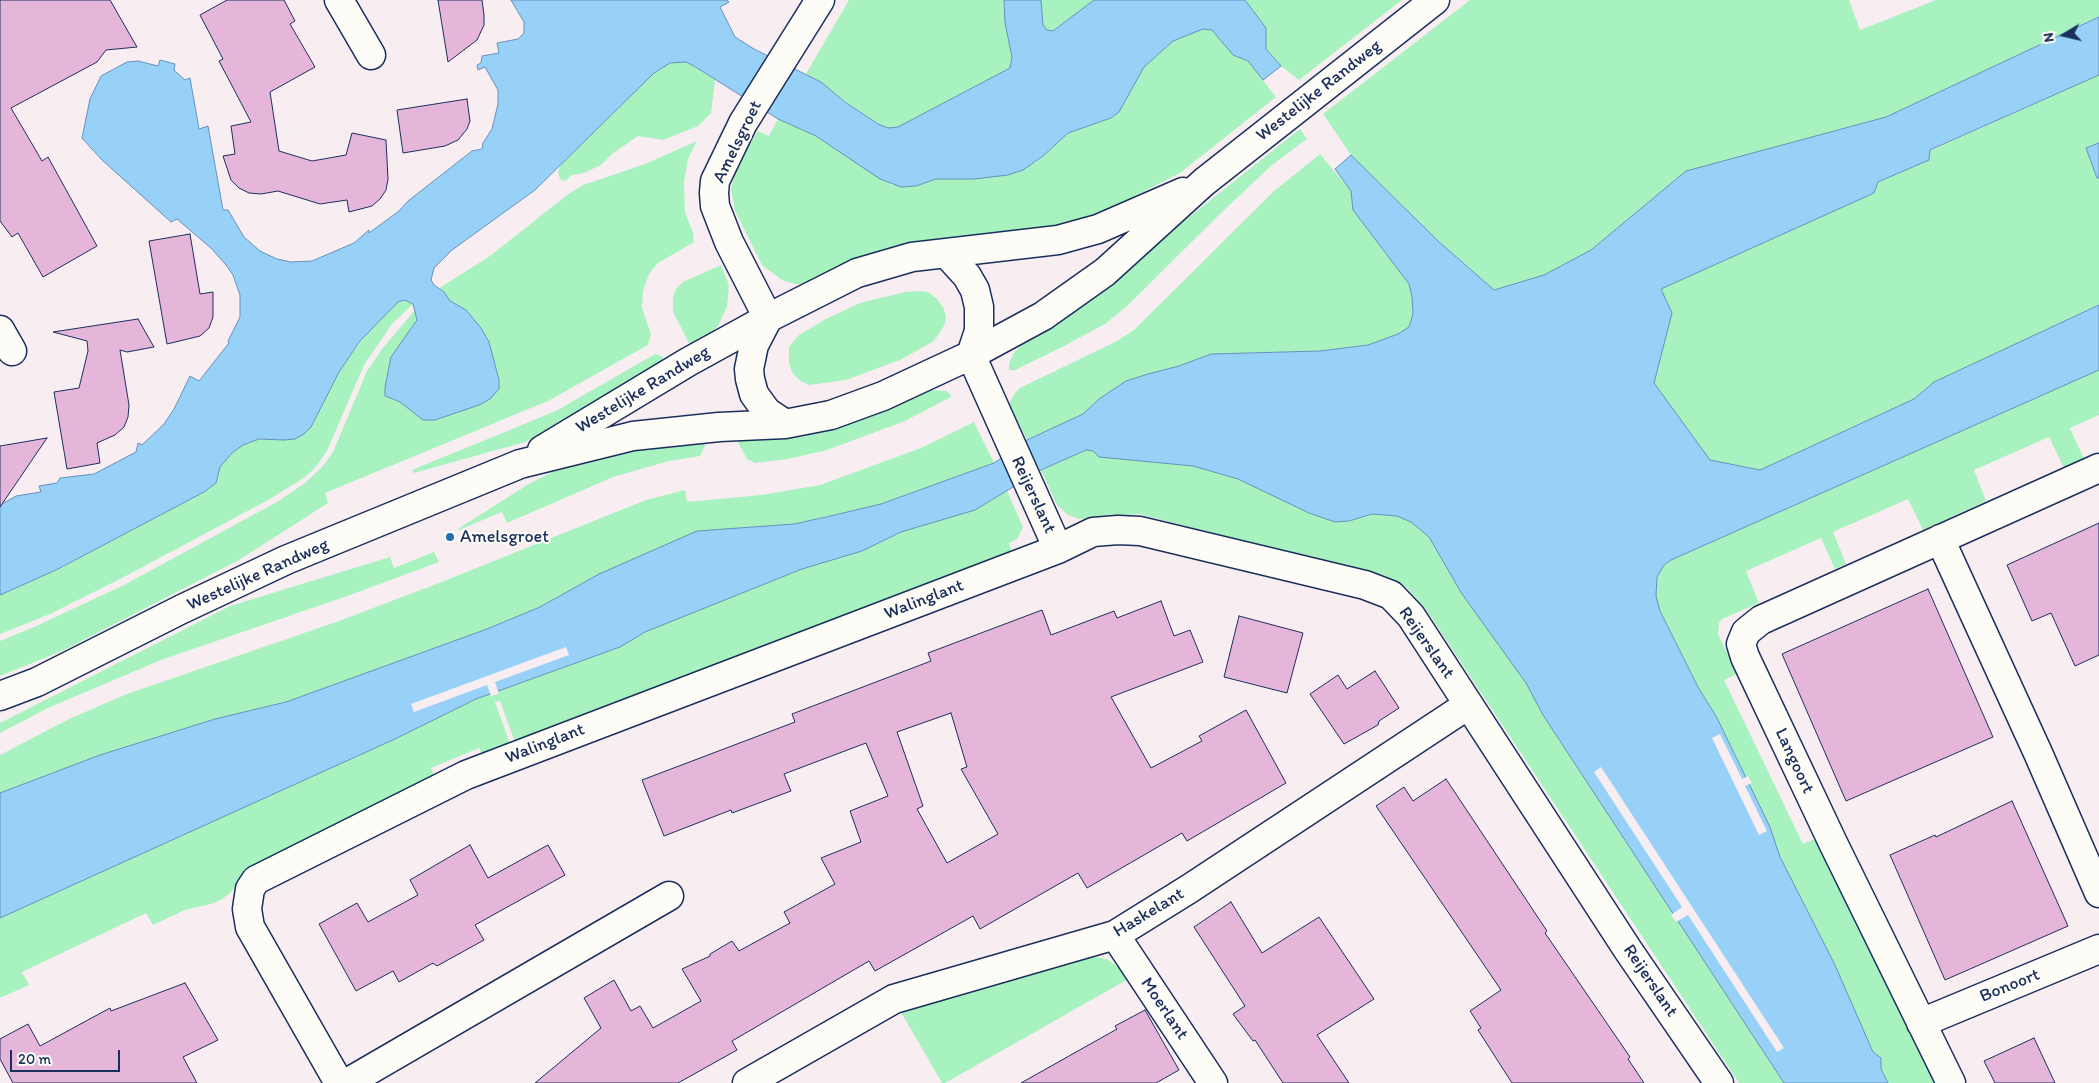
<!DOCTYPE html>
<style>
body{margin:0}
#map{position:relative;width:2099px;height:1083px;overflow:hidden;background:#f8eef1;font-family:Itim,sans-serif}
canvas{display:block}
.north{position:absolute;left:2039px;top:10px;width:50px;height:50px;-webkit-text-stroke:4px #fdfcf7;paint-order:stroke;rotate:261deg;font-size:14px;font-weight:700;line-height:20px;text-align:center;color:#1b2f5e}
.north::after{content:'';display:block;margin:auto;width:18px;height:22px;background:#1b2f5e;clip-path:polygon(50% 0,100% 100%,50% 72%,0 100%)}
.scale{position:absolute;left:10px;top:1050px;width:110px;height:22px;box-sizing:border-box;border:2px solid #1b2f5e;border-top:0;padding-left:6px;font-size:15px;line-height:18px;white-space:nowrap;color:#1b2f5e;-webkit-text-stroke:4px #fdfcf7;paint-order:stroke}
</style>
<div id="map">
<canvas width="2099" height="1083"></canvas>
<div class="north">N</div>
<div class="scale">20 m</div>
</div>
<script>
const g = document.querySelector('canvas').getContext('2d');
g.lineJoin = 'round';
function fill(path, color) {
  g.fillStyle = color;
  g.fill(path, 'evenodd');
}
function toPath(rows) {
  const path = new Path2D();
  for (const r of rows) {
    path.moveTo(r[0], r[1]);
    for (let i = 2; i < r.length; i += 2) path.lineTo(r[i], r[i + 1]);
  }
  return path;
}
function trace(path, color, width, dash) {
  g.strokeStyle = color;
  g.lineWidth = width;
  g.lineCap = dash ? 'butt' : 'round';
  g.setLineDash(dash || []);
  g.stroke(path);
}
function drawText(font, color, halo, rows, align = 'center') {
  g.font = font + ' Itim,sans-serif';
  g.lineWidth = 4;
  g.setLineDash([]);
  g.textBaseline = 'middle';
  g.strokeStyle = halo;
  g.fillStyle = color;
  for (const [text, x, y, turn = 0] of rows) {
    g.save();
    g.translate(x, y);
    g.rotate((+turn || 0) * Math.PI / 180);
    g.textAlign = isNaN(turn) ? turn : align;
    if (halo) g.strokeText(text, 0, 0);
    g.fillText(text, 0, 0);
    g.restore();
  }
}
const green = toPath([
 [849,0,1004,0,1005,23,1012,57,1010,68,898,127,888,128,878,124,839,97,821,82,806,74],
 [1041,0,1094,0,1053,31,1047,30,1043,25],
 [1245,0,1402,0,1299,80,1281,66,1266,49,1266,28],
 [1470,0,1849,0,1860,30,1936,0,2099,0,2099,17,1886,117,1686,171,1591,250,1544,275,1494,290,1438,241,1351,155,1323,114],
 [1203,29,1212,30,1233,54,1248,61,1276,97,1180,173,1111,208,1060,226,806,284,795,284,782,280,762,265,735,211,731,189,737,163,758,131,769,136,778,119,816,136,892,185,916,186,935,179,1035,163,1068,133,1111,118,1119,112,1144,67,1173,41],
 [677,61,686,62,694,66,715,80,711,113,698,126,663,140,638,136,612,154,601,165,584,173,572,175,565,181,560,179,558,172,561,164,654,73,664,66],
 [2099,75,2099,143,2087,148,2097,178,2099,178,2099,305,1934,382,1914,399,1760,470,1710,460,1654,383,1672,313,1661,289,1873,193,1878,182,1929,160,1930,151],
 [1300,129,1307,139,1272,165,1223,211,1126,307,1105,324,1064,346,1015,370,1009,370,1009,364,1013,354,1025,341,1121,271],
 [697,141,688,159,684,182,685,213,693,232,694,242,658,263,649,274,643,291,642,308,651,334,648,345,548,401,325,493,328,503,239,560,62,651,0,676,0,641,34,627,124,585,277,502,305,483,322,467,333,452,367,371,382,349,415,310,417,320,391,357,385,387,392,400,400,402,423,420,499,380,495,364,466,310,450,301,444,292,438,289,490,256,567,195,583,185,645,164],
 [1320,154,1351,191,1353,210,1409,284,1412,297,1413,314,1409,328,1398,334,1368,345,1320,351,1211,354,1179,366,1126,381,1099,399,1083,414,1027,440,1009,404,1015,393,1020,388,1117,341,1134,330,1273,192],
 [721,265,729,285,727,307,718,326,708,335,690,345,673,312,673,297,676,289,683,282],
 [918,291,928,292,937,299,944,309,946,317,944,326,934,341,902,359,846,380,809,385,799,380,792,372,789,363,789,347,799,335,826,319,860,303,905,292],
 [405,300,413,304,392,324,364,365,327,451,314,469,302,479,270,499,122,578,50,614,0,634,0,595,58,569,204,492,216,483,219,467,232,453,243,445,259,439,284,440,311,427,339,372,361,341,394,304],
 [655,354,662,356,664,361,525,442,414,473,412,470,556,411],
 [2099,370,2099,415,2070,428,2084,459,2064,468,2049,437,1974,470,1986,501,1923,530,1908,499,1833,532,1846,564,1835,569,1821,538,1746,571,1759,603,1722,619,1719,623,1718,634,1737,674,1724,680,1803,844,1817,838,1935,1083,1888,1083,1881,1069,1881,1058,1873,1052,1780,857,1770,827,1717,718,1698,687,1660,611,1656,596,1657,577,1664,565,1671,560],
 [928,390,946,391,951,395,951,397,905,421,827,450,788,459,755,463,747,459,736,439,763,439,787,437],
 [974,422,994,463,881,504,794,524,540,607,487,629,286,702,215,719,100,755,0,793,0,755,69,719,127,694,339,621,439,583,646,500,685,490,687,502,761,495,820,485,921,448],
 [702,439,705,446,700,456,669,461,613,477,507,523,502,512,459,530,458,529,527,485,558,469,614,450],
 [1086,450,1193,466,1238,479,1309,513,1335,522,1349,521,1372,514,1397,516,1411,522,1429,537,1462,593,1526,683,1543,715,1784,1083,1739,1083,1425,608,1406,587,1391,579,1139,514,1097,519,1079,519,1068,515,1057,505,1041,470],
 [1007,491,1023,527,1017,539,1009,543,1012,552,515,742,500,701,495,702,510,744,482,754,479,748,431,768,434,776,250,869,230,893,221,900,211,904,185,910,153,925,146,913,22,972,29,985,0,998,0,918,395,739,476,699,620,647,645,632,802,569,862,551,901,532,975,510],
 [434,552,439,562,350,595,161,660,48,708,0,733,0,723,230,606,390,557,394,568],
 [1088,956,1107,959,1124,971,1130,978,945,1083,942,1083,901,1012]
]);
const water = toPath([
 [511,0,727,0,729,2,720,7,735,37,754,49,821,82,845,102,878,124,888,128,898,127,1010,68,1012,57,1005,23,1004,0,1041,0,1043,25,1047,30,1053,31,1094,0,1245,0,1266,28,1266,49,1281,66,1263,80,1248,61,1233,55,1212,30,1203,29,1173,41,1144,67,1119,112,1111,118,1068,133,1043,156,1023,170,1008,175,974,179,936,179,916,186,901,187,880,179,816,136,778,119,694,66,686,62,670,63,654,73,535,190,452,250,434,268,431,280,434,285,444,292,450,301,466,310,481,328,489,342,499,380,499,389,490,399,479,405,435,420,423,420,400,402,385,396,385,387,391,357,417,320,413,304,405,300,398,302,360,341,339,372,311,427,304,434,295,439,284,440,259,439,243,445,232,453,220,467,216,483,204,492,58,569,0,595,0,505,16,496,41,492,39,486,57,483,60,478,94,474,136,452,138,443,142,445,164,424,174,409,190,376,199,381,229,343,228,341,240,317,240,295,233,275,226,265,212,249,177,219,171,222,102,160,82,138,90,99,101,76,127,62,138,61,158,66,160,60,175,64,174,70,185,80,190,78,199,129,208,126,223,210,228,210,244,237,260,251,277,259,291,262,312,261,354,243,369,230,369,233,399,211,408,201,472,151,482,149,483,143,492,129,498,104,498,90,485,67,478,70,477,65,481,63,482,56,499,53,497,43,518,39,524,33,524,22,511,0],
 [2099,17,2099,75,1930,150,1929,160,1878,182,1874,193,1661,289,1672,313,1654,383,1710,460,1760,470,1914,399,1934,382,2099,305,2099,370,1671,560,1664,565,1657,577,1656,596,1660,611,1698,687,1717,718,1770,827,1780,857,1834,963,1873,1052,1881,1058,1881,1069,1888,1083,1784,1083,1543,715,1526,683,1462,594,1429,537,1411,522,1397,516,1372,514,1349,521,1335,522,1309,513,1238,479,1193,466,1099,457,1093,451,1086,450,1041,470,975,510,901,532,862,551,802,569,645,632,620,647,476,699,395,739,0,918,0,793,100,755,215,719,286,702,487,629,540,607,599,574,697,531,794,524,826,517,881,504,994,463,1027,440,1083,414,1099,399,1126,381,1148,374,1179,366,1211,354,1320,351,1368,345,1398,334,1409,327,1413,314,1412,297,1409,284,1353,210,1351,191,1335,169,1351,155,1438,241,1494,290,1544,275,1591,250,1686,171,1886,117,2099,17],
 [2099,143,2099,178,2097,178,2086,148,2099,143]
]);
const pier = toPath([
 [566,647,569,655,495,682,499,694,491,696,487,685,414,712,411,704],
 [1720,734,1742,779,1748,776,1752,783,1745,786,1767,831,1759,835,1712,738],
 [1601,767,1784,1048,1777,1052,1688,915,1676,922,1671,915,1682,907,1594,772]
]);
const building = toPath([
 [0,0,110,0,137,47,106,50,97,62,11,108,42,161,48,157,97,246,43,277,18,233,12,237,0,221,0,0],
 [227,0,284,0,295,21,290,24,315,67,270,92,279,151,312,161,346,155,352,133,386,140,388,179,386,190,380,199,372,206,349,212,347,200,320,204,278,191,261,194,249,193,239,188,231,180,223,156,235,154,231,126,251,122,219,61,223,59,200,15,227,0],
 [438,0,482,0,484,15,484,25,477,40,448,62,438,0],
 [467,99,470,121,467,129,458,140,445,146,403,153,397,110,467,99],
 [190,234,200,294,213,292,213,317,209,328,200,336,167,344,149,241,190,234],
 [138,319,154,347,127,352,120,350,129,405,128,417,124,427,115,435,97,443,100,463,67,469,54,392,79,388,88,351,87,341,53,332,138,319],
 [47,438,0,507,0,446,47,438],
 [2099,523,2099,655,2075,666,2051,613,2032,621,2007,565,2099,523],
 [1928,589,1993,737,1846,801,1782,654,1928,589],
 [1161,601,1174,636,1190,630,1203,662,1111,697,1151,768,1202,741,1199,736,1246,710,1286,783,1187,841,1182,833,1087,888,1078,873,980,929,973,916,875,971,869,961,732,1041,737,1050,678,1083,535,1083,601,1028,584,998,614,980,631,1011,640,1006,653,1028,701,1001,682,969,710,956,710,954,732,941,739,951,790,923,784,912,835,884,821,858,861,842,850,811,888,796,866,743,784,774,791,791,732,813,731,810,664,836,642,780,795,722,792,714,931,661,928,653,1042,610,1051,635,1114,611,1117,618,1161,601],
 [951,713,967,767,961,769,998,834,947,863,917,809,923,806,897,732,951,713],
 [1239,616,1303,633,1287,693,1224,677,1239,616],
 [1375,671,1399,708,1379,721,1378,725,1344,744,1310,694,1338,675,1347,689,1375,671],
 [1446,779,1547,931,1545,933,1630,1057,1628,1059,1644,1083,1512,1083,1478,1030,1481,1028,1470,1011,1501,990,1376,806,1404,787,1413,801,1446,779],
 [2012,801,2068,926,1945,980,1890,855,1935,835,1936,837,2012,801],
 [470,845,488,878,548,845,565,875,475,925,484,940,437,966,433,963,399,982,393,971,356,991,319,924,357,903,368,922,418,895,410,880,470,845],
 [1231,902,1262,953,1319,917,1374,999,1317,1035,1349,1083,1283,1083,1255,1040,1253,1041,1233,1014,1245,1006,1194,927,1231,902],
 [185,983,218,1040,183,1057,197,1083,13,1083,0,1059,0,1039,28,1024,40,1046,110,1008,111,1011,185,983],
 [1145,1010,1179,1070,1156,1083,1021,1083,1117,1029,1115,1026,1145,1010],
 [2034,1038,2055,1083,1995,1083,1984,1061,2034,1038]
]);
const minor = toPath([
 [339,0,371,55],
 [946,253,967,276,975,290,979,307,979,331,971,355,1058,549,1093,532,1118,530,1140,531,1365,585,1391,595,1411,616,1628,950,1719,1083],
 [0,330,12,351],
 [785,424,767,412,754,394,750,379,749,369,754,345,768,318,729,242,715,206,714,193,715,181,743,123,820,0],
 [542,450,688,362,768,318,857,273,912,257,1058,240,1098,229,1183,192],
 [1940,539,2038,753,2099,893],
 [0,696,37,682,182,609,286,560,520,464,633,436,719,427,785,424,831,415,883,396,971,355,1043,316,1105,272,1204,182,1435,0],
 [1115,935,1213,1083],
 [1921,1023,2099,949],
 [339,1083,250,927,247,909,250,889,256,880,466,775,1058,549],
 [347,1083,669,896],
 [747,1083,894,999,1115,935,1189,889,1468,705],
 [1951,1083,1834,845,1745,657,1741,644,1746,632,1761,620,2099,468]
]);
const markers = [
 [450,537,5,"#1f6fb2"]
];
const streetNames = [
 ["Westelijke Randweg",1319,91,-38],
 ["Amelsgroet",738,142,-64],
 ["Westelijke Randweg",643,390,-31],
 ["Reijerslant",1033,495,65],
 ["Westelijke Randweg",258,575,-24],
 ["Walinglant",924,600,-21],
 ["Reijerslant",1426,643,55],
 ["Walinglant",545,744,-21],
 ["Langoort",1794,761,65],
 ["Haskelant",1149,913,-31],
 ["Reijerslant",1650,981,56],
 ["Bonoort",2010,986,-22],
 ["Moerlant",1164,1009,56]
];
const poiNames = [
 ["Amelsgroet",460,537]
];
fill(green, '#a8f2c0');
fill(water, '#98d1f8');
trace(water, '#6690ba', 1);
fill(pier, '#f8eef1');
fill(building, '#e5b6d9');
trace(building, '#1b2f5e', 1);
trace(minor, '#1b2f5e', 31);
trace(minor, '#fdfcf7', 28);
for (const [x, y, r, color] of markers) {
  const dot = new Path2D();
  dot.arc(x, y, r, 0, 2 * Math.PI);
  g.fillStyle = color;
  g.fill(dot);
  trace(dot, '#fdfcf7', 2);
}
drawText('18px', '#1b2f5e', '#fdfcf7', streetNames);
drawText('18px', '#1b2f5e', '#fdfcf7', poiNames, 'left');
</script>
